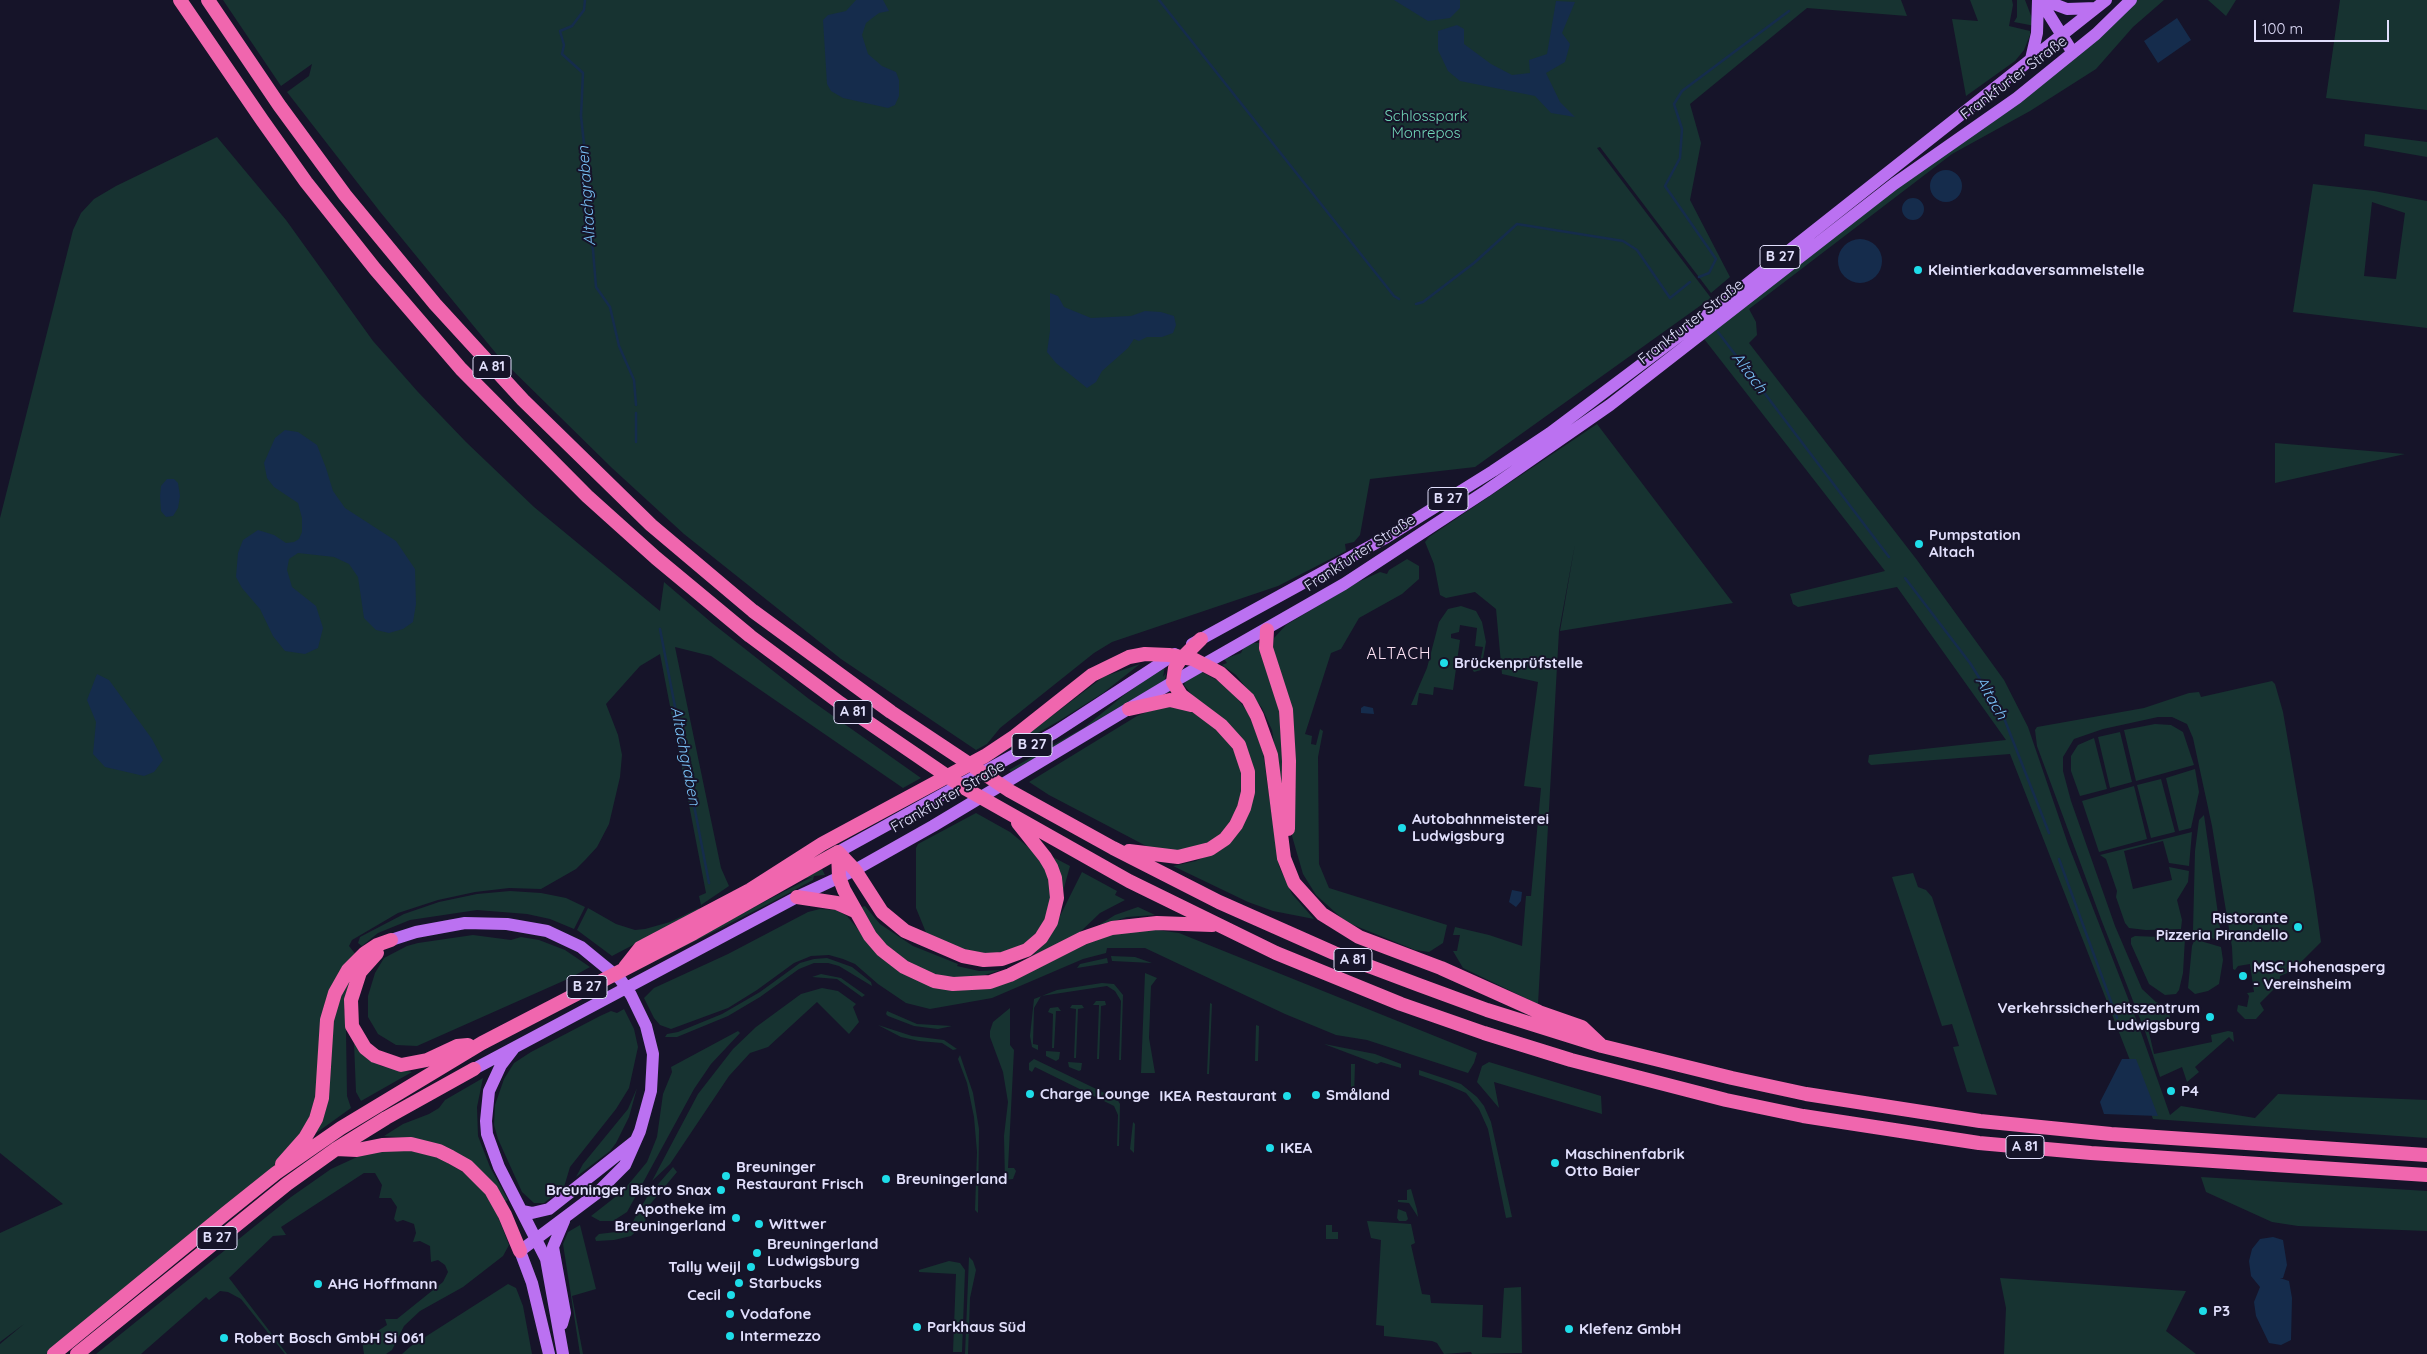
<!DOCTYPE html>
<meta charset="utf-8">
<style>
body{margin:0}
#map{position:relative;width:2427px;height:1354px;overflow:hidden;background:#161429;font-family:Quicksand,sans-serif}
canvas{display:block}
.scale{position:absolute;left:2254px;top:20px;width:135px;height:22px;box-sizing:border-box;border:2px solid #e1dffc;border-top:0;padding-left:6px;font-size:15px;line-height:18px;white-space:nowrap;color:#e1dffc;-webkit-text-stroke:4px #161429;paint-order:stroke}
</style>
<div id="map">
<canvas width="2427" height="1354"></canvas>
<div class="scale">100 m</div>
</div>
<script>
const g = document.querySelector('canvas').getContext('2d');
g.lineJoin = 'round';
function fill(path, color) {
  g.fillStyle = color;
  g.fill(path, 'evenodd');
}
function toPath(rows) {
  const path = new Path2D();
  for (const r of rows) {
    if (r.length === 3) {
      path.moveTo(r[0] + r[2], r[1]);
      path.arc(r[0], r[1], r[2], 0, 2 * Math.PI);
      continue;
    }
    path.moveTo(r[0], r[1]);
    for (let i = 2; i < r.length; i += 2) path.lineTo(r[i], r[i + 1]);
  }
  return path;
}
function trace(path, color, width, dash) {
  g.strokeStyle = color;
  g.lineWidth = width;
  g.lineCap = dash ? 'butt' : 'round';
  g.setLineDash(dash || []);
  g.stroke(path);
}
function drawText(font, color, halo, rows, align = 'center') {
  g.font = font + ' Quicksand,sans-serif';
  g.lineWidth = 4;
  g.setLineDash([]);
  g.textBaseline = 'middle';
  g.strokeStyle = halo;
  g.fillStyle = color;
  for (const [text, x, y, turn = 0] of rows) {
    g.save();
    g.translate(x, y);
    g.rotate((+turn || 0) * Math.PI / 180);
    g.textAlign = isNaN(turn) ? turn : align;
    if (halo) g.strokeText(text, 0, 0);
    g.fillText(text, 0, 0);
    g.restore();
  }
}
const green = toPath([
 [223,0,1901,0,1907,16,1807,8,1690,104,1701,143,1690,200,1730,277,1711,293,1600,147,1597,148,1711,298,1475,467,1370,479,1360,535,1354,542,1345,544,1346,551,1278,586,1112,642,1094,653,1000,728,987,744,976,750,841,659,684,534,612,468,499,357,381,213,287,92,309,76,312,64,281,86],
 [1970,0,2012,0,2013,5,2009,26,2030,31,2030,35,2024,50,2015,61,1966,96,1952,19,1978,21],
 [2017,0,2025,0,2035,26,2014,22,2017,17],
 [2131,0,2164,0,2133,27,2096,69,2030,111,1952,154,1749,309,1756,322,1757,335,1749,343,1917,560,2004,680,2028,727,2068,844,2138,1024,2170,1115,2181,1106,2255,1118,2278,1094,2427,1100,2427,1138,2153,1119,2010,754,1871,765,1868,762,1869,755,2006,740,1897,587,1798,607,1793,604,1790,594,1885,571,1701,335,1952,144],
 [2208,0,2236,0,2226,16],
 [2340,0,2427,0,2427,110,2326,98],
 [2365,134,2427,142,2427,157,2364,146],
 [217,137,286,220,373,341,418,392,466,442,534,507,660,611,664,582,712,623,809,699,921,778,903,788,711,656,675,647,721,868,729,886,701,905,699,896,706,893,660,654,640,666,606,704,618,735,622,755,620,777,609,824,597,847,586,859,576,869,541,889,509,888,475,892,438,900,398,913,352,940,349,946,357,956,335,993,322,1098,285,1158,54,1354,0,1354,0,1344,24,1324,0,1342,0,1233,63,1204,0,1153,0,518,73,230,81,213,94,199,116,186],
 [2313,184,2374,191,2427,201,2427,328,2293,312],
 [2372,202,2405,213,2396,279,2364,276],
 [1597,424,1733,603,1560,631,1575,544,1559,631,1538,1004,1463,968,1453,951,1457,951,1460,935,1453,935,1455,927,1489,935,1522,946,1526,896,1531,896,1541,788,1524,786,1538,682,1502,674,1496,609,1475,592,1446,598,1440,595,1434,564,1425,542,1429,537],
 [2275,443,2405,454,2275,483],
 [1407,559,1419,566,1419,579,1402,594,1359,618,1341,649,1331,653,1305,734,1312,736,1311,744,1316,745,1320,729,1323,731,1318,757,1319,864,1329,888,1447,925,1443,943,1429,952,1415,950,1346,922,1316,895,1303,874,1292,836,1273,648,1274,638,1286,625,1358,582,1380,572,1387,574,1389,570],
 [1461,606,1476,611,1482,622,1486,642,1481,670,1474,672,1472,669,1473,663,1480,663,1483,647,1475,646,1477,628,1460,625,1459,632,1451,634,1451,638,1460,640,1453,690,1434,687,1433,695,1419,693,1417,705,1411,705,1427,668,1439,622,1448,609],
 [1253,643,1260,643,1279,704,1284,787,1281,787,1272,730,1262,708,1236,675,1222,665,1227,663,1224,659,1241,653,1244,647],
 [1140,664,1103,693,1062,719,1026,740,1023,738,1103,677],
 [1165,666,1163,677,1166,673,1165,680,1018,768,1011,772,1009,770,1085,727,1124,695],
 [1202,672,1222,683,1235,695,1249,714,1263,752,1279,866,1292,894,1314,919,1273,911,1248,902,1173,866,1196,861,1223,847,1253,771,1184,685,1185,682],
 [2272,681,2275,684,2283,712,2314,892,2321,942,2292,971,2280,976,2279,984,2260,1003,2264,1010,2256,1019,2245,1019,2237,1011,2238,1005,2247,1007,2249,996,2247,993,2254,992,2250,964,2238,966,2235,970,2233,969,2232,947,2212,826,2193,738,2187,724,2172,717,2158,717,2103,729,2074,739,2063,757,2063,771,2071,801,2115,926,2142,989,2156,1002,2168,1007,2171,1023,2148,1028,2154,1054,2212,1042,2211,1035,2228,1031,2233,1032,2234,1042,2229,1037,2195,1067,2199,1072,2187,1082,2182,1067,2160,1077,2146,1034,2101,919,2037,746,2035,730,2037,727,2144,708,2189,693,2199,692,2201,697],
 [1163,705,1187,709,1210,723,1231,743,1242,769,1243,794,1228,828,1208,845,1174,852,1152,849,1049,795,1029,782,1137,716],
 [2155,724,2171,725,2183,732,2194,765,2136,781,2124,730],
 [2120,732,2132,782,2110,788,2098,737],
 [2094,738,2107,789,2080,796,2071,771,2071,756,2078,745],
 [2195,769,2199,792,2191,828,2179,831,2166,778],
 [2161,779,2175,832,2151,838,2137,785],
 [2134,786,2147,839,2099,852,2082,801],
 [976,813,1010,832,1033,851,1044,864,1053,888,1043,927,1022,946,1006,952,987,954,964,949,927,935,916,908,916,848,918,844],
 [2204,815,2221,935,2218,940,2196,934,2193,930,2195,851,2199,820],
 [2192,832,2189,866,2169,863,2163,841,2124,851,2133,889,2172,880,2169,867,2189,871,2188,882,2177,900,2182,920,2181,929,2146,930,2129,928,2125,923,2116,897,2117,891,2106,859,2100,855],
 [1049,855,1070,866,1062,895],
 [822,869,825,875,814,876,813,880,772,902,644,967,640,969,639,967,812,877,802,879],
 [1082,872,1117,891,1115,895,1125,900,1100,913,1076,936,1032,956,1048,940],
 [1913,873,1918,887,1926,890,1932,897,1997,1095,1967,1092,1953,1047,1959,1046,1952,1024,1942,1026,1892,877],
 [510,891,541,893,566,898,585,907,574,929,550,919,527,914,477,910,410,920,378,933,362,946,358,943,360,937,404,914,439,902,477,894],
 [865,906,880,924,913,946,958,964,957,966,979,971,1001,970,978,977,956,977,937,976,918,968,892,951,875,934,859,908],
 [1138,907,1155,915,1127,917,1096,927,1115,915],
 [588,908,616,924,635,930,645,929,670,922,699,908,700,910,612,956,577,930],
 [820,909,836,910,847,916,862,934,953,990,1104,936,1150,929,1179,933,1477,1053,1474,1063,1468,1073,1367,1040,1336,1035,1285,1014,1145,948,1107,948,1106,953,1083,959,992,998,930,1009,906,1003,878,984,855,964,843,959,829,955,811,956,794,963,757,990,728,1008,671,1029,660,1025,654,1018,644,998,654,988,728,954,808,912],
 [473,935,511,940,521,937,539,940,565,950,590,967,570,978,417,1046,396,1045,378,1034,368,1017,368,996,375,973,384,958,407,946,418,943],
 [2135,936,2185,938,2183,973,2179,990,2176,994,2165,995,2149,984,2131,944,2131,938],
 [2197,940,2221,947,2223,960,2219,984,2208,991,2195,994,2188,988,2192,946,2194,941],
 [1111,956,1135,957,1152,963,1112,961],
 [827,958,852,967,871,982,872,986,839,966,828,963,814,963,799,969,760,997,728,1016,677,1037,665,1037,667,1034,678,1032,722,1014,760,992,800,963,814,959],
 [1107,958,1108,963,1077,968,1080,964],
 [1145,973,1157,978,1151,986,1149,1038,1155,1073,1141,1073],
 [821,974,841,978,865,995,862,997,837,979,812,977],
 [350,978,344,1010,348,1027,346,1031,347,1096,351,1108,312,1136,333,1010],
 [1102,983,1114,984,1123,995,1121,1060,1119,1060,1121,1001,1115,991,1107,986,1041,996,1034,1008,1033,1044,1038,1045,1038,1050,1032,1047,1030,1036,1034,999,1057,990],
 [822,988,838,991,856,1004,853,1007,859,1022,849,1034,817,1002,768,1047,750,1053,729,1076,670,1164,652,1181,698,1094,733,1049,756,1027,801,994],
 [1096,1001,1105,1001,1106,1005,1101,1006,1099,1059,1097,1059,1099,1005,1093,1005],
 [1210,1003,1212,1004,1209,1074,1207,1074],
 [1072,1005,1082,1005,1084,1008,1078,1009,1076,1058,1074,1058,1076,1009,1070,1008],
 [1058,1007,1061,1011,1056,1011,1054,1048,1052,1048,1053,1014,1048,1012,1050,1008],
 [1010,1008,1010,1045,1014,1050,1008,1168,1014,1168,1016,1171,1013,1179,1005,1180,1004,1136,1008,1102,1003,1072,990,1037,990,1031,993,1022],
 [624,1009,634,1029,638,1047,629,1088,616,1109,570,1167,564,1187,544,1203,534,1203,522,1192,498,1139,494,1125,495,1105,504,1079,514,1063,531,1052,600,1016,611,1011,617,1013],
 [887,1011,917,1024,952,1026,938,1029,914,1026,888,1016,886,1014],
 [878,1025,912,1036,944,1040,957,1049,953,1050,942,1043,919,1041,901,1037],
 [1256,1025,1259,1026,1258,1061,1255,1061],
 [738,1031,740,1033,711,1064,694,1089,627,1212,613,1221,600,1221,591,1216,623,1191,647,1162,657,1137,663,1094,672,1072,671,1067],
 [354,1043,381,1066,412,1072,361,1101,356,1092],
 [1324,1044,1375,1054,1401,1064,1401,1068,1381,1062,1377,1064],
 [1046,1051,1060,1052,1059,1059,1056,1061,1046,1056],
 [960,1055,973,1093,979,1129,978,1213,975,1210,977,1152,974,1117,967,1083,958,1059],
 [1034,1059,1117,1099,1120,1104,1119,1146,1117,1146,1118,1115,1114,1106,1035,1067,1032,1072,1029,1070,1029,1063],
 [1068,1062,1082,1063,1081,1070,1079,1071,1069,1067],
 [1489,1062,1601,1096,1602,1114,1494,1082,1499,1108,1477,1082,1482,1066],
 [1351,1064,1355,1064,1354,1097,1351,1097],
 [1419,1070,1461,1084,1477,1097,1484,1106,1491,1122,1512,1217,1506,1218,1488,1129,1479,1109,1466,1093,1448,1085,1419,1075],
 [483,1078,477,1107,478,1136,490,1167,508,1200,504,1202,498,1190,477,1167,406,1138,384,1136,403,1124,429,1114,439,1108,445,1100],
 [637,1088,629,1117,616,1143,610,1151,576,1177,583,1164,628,1109],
 [1133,1122,1135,1124,1134,1153,1130,1149],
 [407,1150,438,1157,463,1172,478,1184,493,1204,509,1245,503,1256,463,1287,420,1311,404,1326,392,1350,386,1354,364,1354,362,1341,387,1325,385,1319,397,1319,443,1282,448,1272,445,1265,438,1260,431,1262,430,1246,420,1241,413,1242,416,1233,414,1224,403,1220,397,1222,394,1219,397,1207,391,1198,379,1198,382,1185,375,1173,364,1173,281,1227,286,1235,273,1236,229,1278,287,1354,285,1354,241,1299,228,1292,220,1291,209,1300,206,1297,141,1354,96,1354,291,1197,331,1169,368,1152],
 [673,1167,677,1172,647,1208,645,1223,631,1236,614,1240,596,1241,595,1238,599,1234,616,1232,632,1223,647,1197],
 [2201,1177,2427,1191,2427,1231,2298,1226,2272,1222,2206,1192],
 [1411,1189,1417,1210,1418,1217,1409,1203,1398,1202,1398,1200,1407,1200,1407,1190],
 [1398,1209,1406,1212,1408,1219,1406,1221,1399,1221,1397,1218],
 [1367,1221,1411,1224,1415,1243,1411,1245,1422,1294,1430,1295,1431,1303,1483,1305,1482,1337,1501,1338,1504,1288,1521,1287,1522,1353,1472,1354,1471,1352,1444,1354,1437,1343,1432,1341,1384,1336,1384,1326,1376,1325,1381,1240,1371,1238],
 [580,1225,596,1289,572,1296,583,1354,580,1354,563,1244,568,1232],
 [1326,1225,1332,1225,1332,1232,1338,1232,1338,1239,1326,1239],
 [969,1257,973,1261,976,1270,970,1298,968,1354,965,1354],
 [949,1261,960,1263,965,1270,962,1352,953,1352,956,1274,919,1272,919,1270],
 [2000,1278,2186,1291,2166,1331,2196,1354,2004,1354,2006,1308],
 [508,1284,516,1288,523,1306,532,1354,402,1354,411,1346]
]);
const water = toPath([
 [856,0,883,0,889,11,879,13,871,19,866,23,862,35,868,54,882,66,896,72,899,80,899,96,895,105,888,108,843,98,831,91,827,84,823,20,828,15,846,11],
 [1394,0,1460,0,1460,8,1450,18,1428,21],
 [1556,1,1575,2,1562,33,1570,44,1565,62,1546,73,1560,102,1575,117,1551,113,1535,96,1460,81,1448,71,1438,50,1438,31,1457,25,1464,29,1464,44,1491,64,1512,75,1530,73,1529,60,1547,54],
 [2177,18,2191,40,2158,63,2144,41],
 [1946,186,16],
 [1913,209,11],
 [1860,261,22],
 [1050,293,1058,296,1064,307,1091,318,1131,316,1145,311,1161,312,1174,316,1176,325,1173,333,1162,337,1147,337,1139,341,1134,339,1128,348,1102,371,1096,382,1087,388,1056,363,1047,352,1050,331],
 [285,430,298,432,317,445,326,468,333,491,345,508,396,541,415,569,416,604,413,622,403,629,389,633,376,630,364,618,358,577,349,564,334,557,298,553,289,559,287,570,292,587,316,606,323,628,318,648,305,654,285,651,273,636,260,609,242,588,236,577,238,553,243,540,258,530,274,535,286,543,294,542,299,539,302,532,302,518,298,503,274,487,267,478,264,463,275,438],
 [167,479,174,479,178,483,180,496,178,508,173,516,166,517,161,511,160,496,161,486],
 [97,674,109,680,152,739,163,760,154,772,144,776,105,767,93,754,96,722,87,700],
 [1364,706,1373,708,1374,714,1361,713,1361,708],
 [1512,890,1522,892,1521,901,1516,907,1509,902],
 [2122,1059,2136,1059,2158,1116,2104,1114,2100,1102],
 [2273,1237,2283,1240,2287,1265,2283,1278,2280,1278,2289,1281,2292,1298,2291,1340,2281,1345,2269,1343,2256,1316,2254,1302,2260,1287,2251,1276,2249,1261,2252,1249,2260,1239]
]);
const stream = toPath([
 [585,0,584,10,572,26,560,31,564,45,562,54,583,73,581,116,588,181,586,214,593,250,596,287,610,307,619,346,634,380,636,405],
 [1159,0,1394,296,1399,299],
 [1699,277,1709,273,1716,259,1665,186,1680,158,1682,129,1674,104,1682,91,1789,11],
 [1416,304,1423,302,1474,263,1517,224,1623,241,1637,250,1670,298,1690,282],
 [1718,332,1889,557],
 [636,442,636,413],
 [1905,578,1970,663,2004,718,2049,833],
 [660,629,709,883],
 [2059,859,2117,1018]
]);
const major = toPath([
 [2040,0,2073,53],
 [2043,0,2067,9,2096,8],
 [2031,59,2037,33,2038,0],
 [1192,644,1387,537,1493,471,1550,433,1719,306,2106,0],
 [838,852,1054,733,1175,654],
 [391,940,416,932,465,923,507,924,547,931,581,947,620,979,631,995,646,1026,653,1054,651,1091,640,1131,625,1165,596,1194,520,1251,532,1283,549,1354],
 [514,1048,501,1065,489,1091,486,1121,487,1134,499,1167,546,1259,563,1354],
 [474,1069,797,897,855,870,933,826,1173,682,1344,584,1486,491,1610,405,1894,184,2017,98,2096,34,2131,0],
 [522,1211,532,1213,549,1209,635,1141],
 [562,1324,565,1313,553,1247,564,1221]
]);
const highway = toPath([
 [180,0,262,120,306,182,375,269,461,369,587,496,656,558,750,636,840,703,966,789,1129,881,1276,953,1401,1004,1484,1033,1571,1060,1726,1100,1803,1116,1979,1143,2091,1153,2427,1175],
 [208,0,279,105,345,195,435,304,523,400,651,525,753,611,891,712,1010,791,1113,848,1219,902,1334,953,1419,985,1487,1010,1602,1046,1732,1078,1806,1094,1980,1121,2111,1134,2427,1155],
 [1267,630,1266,648,1286,710,1289,761,1288,829],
 [1129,709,1170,700,1191,705],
 [1129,851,1178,857,1210,849,1225,839,1236,825,1244,808,1248,792,1248,772,1239,745,1221,725,1181,695,1173,682,1175,668,1180,660,1201,639],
 [838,852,839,877,844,890,870,936,882,950,904,967,934,981,953,984,990,982,1010,975,1083,938,1112,928,1157,923,1212,925],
 [838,852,855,870,882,912,905,931,963,956,984,960,1002,959,1027,950,1041,938,1051,922,1057,898,1055,878,1051,867,1045,857,1018,823],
 [797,897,837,903,855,911],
 [377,953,360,972,351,1000,352,1026,365,1048,375,1056,401,1065,427,1060,457,1046,468,1045],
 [625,967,640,948,750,890,822,844,985,756,1015,736,1092,675,1129,657,1145,654,1169,655,1193,659,1220,673,1248,699,1257,716,1271,755,1284,858,1294,883,1322,914,1359,937,1441,968,1539,1012,1582,1027,1600,1044],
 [336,1149,357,1150,382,1145,411,1144,439,1151,451,1157,467,1166,491,1190,505,1215,520,1251],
 [282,1164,305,1138,316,1119,322,1098,327,1020,335,993,348,970,365,953,377,945,391,940],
 [54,1354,226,1213,276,1173,341,1128,482,1043,694,933,838,852],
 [77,1354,287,1184,336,1149,386,1118,474,1069]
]);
const markers = [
 [1918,270,5,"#1edde9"],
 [1919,544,5,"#1edde9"],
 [1444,663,5,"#1edde9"],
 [1402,828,5,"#1edde9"],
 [2298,927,5,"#1edde9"],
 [2243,976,5,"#1edde9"],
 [2210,1017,5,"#1edde9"],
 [2171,1091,5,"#1edde9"],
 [1030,1094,5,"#1edde9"],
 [1316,1095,5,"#1edde9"],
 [1287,1096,5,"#1edde9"],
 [1270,1148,5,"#1edde9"],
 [1555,1163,5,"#1edde9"],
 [726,1176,5,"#1edde9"],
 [886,1179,5,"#1edde9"],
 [721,1190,5,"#1edde9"],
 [736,1218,5,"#1edde9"],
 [759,1224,5,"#1edde9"],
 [757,1253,5,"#1edde9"],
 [751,1267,5,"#1edde9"],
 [739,1283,5,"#1edde9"],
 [318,1284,5,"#1edde9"],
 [731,1295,5,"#1edde9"],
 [2203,1311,5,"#1edde9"],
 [730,1314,5,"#1edde9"],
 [917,1327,5,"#1edde9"],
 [1569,1329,5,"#1edde9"],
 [730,1336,5,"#1edde9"],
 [224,1338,5,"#1edde9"]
];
const shields = [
 [1780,257,40],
 [492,367,38],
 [1448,499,40],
 [853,712,38],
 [1032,745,40],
 [1353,960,38],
 [587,987,40],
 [2025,1147,38],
 [217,1238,40]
];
const shieldNames = [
 ["B 27",1780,257],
 ["A 81",492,367],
 ["B 27",1448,499],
 ["A 81",853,712],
 ["B 27",1032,745],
 ["A 81",1353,960],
 ["B 27",587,987],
 ["A 81",2025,1147],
 ["B 27",217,1238]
];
const streetNames = [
 ["Frankfurter Straße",2014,78,-37],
 ["Frankfurter Straße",1691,322,-38],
 ["Frankfurter Straße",1360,553,-33],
 ["Frankfurter Straße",948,797,-30]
];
const parkNames = [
 ["Schlosspark",1426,116],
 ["Monrepos",1426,133]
];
const poiNames = [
 ["Kleintierkadaversammelstelle",1928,270],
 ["Pumpstation",1929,535],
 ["Altach",1929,552],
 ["Brückenprüfstelle",1454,663],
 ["Autobahnmeisterei",1412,819],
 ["Ludwigsburg",1412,836],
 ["Ristorante",2288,918,"right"],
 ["Pizzeria Pirandello",2288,935,"right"],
 ["MSC Hohenasperg",2253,967],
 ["- Vereinsheim",2253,984],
 ["Verkehrssicherheitszentrum",2200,1008,"right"],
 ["Ludwigsburg",2200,1025,"right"],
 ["P4",2181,1091],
 ["Charge Lounge",1040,1094],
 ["Småland",1326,1095],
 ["IKEA Restaurant",1277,1096,"right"],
 ["IKEA",1280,1148],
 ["Maschinenfabrik",1565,1154],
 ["Otto Baier",1565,1171],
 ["Breuninger",736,1167],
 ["Restaurant Frisch",736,1184],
 ["Breuningerland",896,1179],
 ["Breuninger Bistro Snax",711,1190,"right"],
 ["Apotheke im",726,1209,"right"],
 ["Breuningerland",726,1226,"right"],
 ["Wittwer",769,1224],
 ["Breuningerland",767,1244],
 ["Ludwigsburg",767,1261],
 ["Tally Weijl",741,1267,"right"],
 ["Starbucks",749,1283],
 ["AHG Hoffmann",328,1284],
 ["Cecil",721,1295,"right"],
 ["P3",2213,1311],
 ["Vodafone",740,1314],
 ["Parkhaus Süd",927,1327],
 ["Klefenz GmbH",1579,1329],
 ["Intermezzo",740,1336],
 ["Robert Bosch GmbH Si 061",234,1338]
];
const waterNames = [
 ["Altachgraben",587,196,-94],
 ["Altach",1749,373,53],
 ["Altach",1991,698,60],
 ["Altachgraben",685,756,79]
];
const neighbourhoodNames = [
 ["ALTACH",1399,654]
];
fill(green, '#173331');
fill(water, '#152c4c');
trace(stream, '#152c4c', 2.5);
trace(major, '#bb71f1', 12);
trace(highway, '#f066ae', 14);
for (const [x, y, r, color] of markers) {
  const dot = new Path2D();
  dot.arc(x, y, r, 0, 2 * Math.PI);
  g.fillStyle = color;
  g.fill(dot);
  trace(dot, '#161429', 2);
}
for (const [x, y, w] of shields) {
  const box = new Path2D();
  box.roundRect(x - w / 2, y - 11.5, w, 23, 4);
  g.fillStyle = '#161429';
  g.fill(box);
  trace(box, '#e1dffc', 1);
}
drawText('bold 14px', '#e1dffc', null, shieldNames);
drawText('15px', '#e1dffc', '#161429', streetNames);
drawText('15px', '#71d6b8', '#161429', parkNames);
drawText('bold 15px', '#e1dffc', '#161429', poiNames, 'left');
drawText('italic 16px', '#77bef2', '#161429', waterNames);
g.letterSpacing = '1px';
drawText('16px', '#fce1f3', '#161429', neighbourhoodNames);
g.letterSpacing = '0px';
</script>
